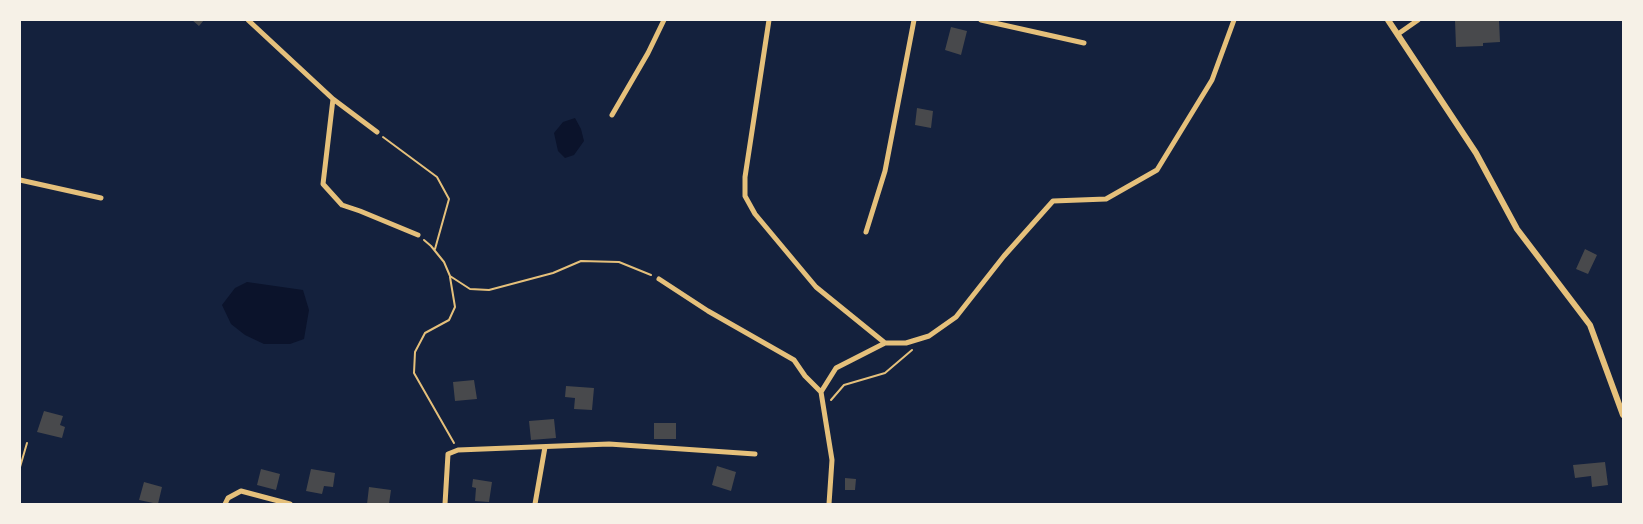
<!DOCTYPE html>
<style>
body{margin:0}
#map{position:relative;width:1643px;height:524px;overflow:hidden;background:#14213d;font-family:Manrope,sans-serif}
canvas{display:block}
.frame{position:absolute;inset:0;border:21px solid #f6f1e7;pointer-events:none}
</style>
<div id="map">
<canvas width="1643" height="524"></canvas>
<div class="frame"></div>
</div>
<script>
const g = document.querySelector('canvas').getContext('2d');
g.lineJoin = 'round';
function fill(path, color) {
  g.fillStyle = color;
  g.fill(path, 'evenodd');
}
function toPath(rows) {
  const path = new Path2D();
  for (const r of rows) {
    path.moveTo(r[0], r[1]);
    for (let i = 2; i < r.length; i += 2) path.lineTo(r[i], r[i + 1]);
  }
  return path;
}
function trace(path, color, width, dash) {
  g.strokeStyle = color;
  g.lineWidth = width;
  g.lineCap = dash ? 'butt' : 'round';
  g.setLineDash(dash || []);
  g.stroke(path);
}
const water = toPath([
 [575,118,581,129,584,141,574,155,565,158,558,151,554,133,563,122],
 [247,282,303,290,309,310,304,339,290,344,264,344,245,335,231,324,222,305,235,288]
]);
const building = toPath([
 [192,20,204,20,199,26],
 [1455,20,1499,20,1500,42,1483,43,1483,46,1456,47],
 [951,27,967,31,961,55,945,50],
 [917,108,933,111,931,128,915,125],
 [1585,249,1597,255,1588,274,1576,269],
 [474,380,477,399,455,401,453,382],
 [566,386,594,388,592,410,574,409,575,398,565,397],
 [44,411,63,416,60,425,65,427,62,438,37,432],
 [554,419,556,438,531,440,529,421],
 [654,423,676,423,676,439,654,439],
 [1605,462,1608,485,1592,487,1591,476,1575,478,1573,465],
 [717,466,736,472,731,491,712,485],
 [261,469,280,474,276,490,257,485],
 [311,469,335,473,333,487,324,486,322,494,306,491],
 [845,478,856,479,855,490,845,490],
 [473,479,492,482,489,502,475,501,476,488,472,487],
 [144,482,162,487,158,504,139,500],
 [369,487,391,490,389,504,367,504]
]);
const path = toPath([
 [383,137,437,177,449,199,435,249],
 [424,240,431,246,444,262,450,276,470,289,489,290,553,273,581,261,619,262,651,275],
 [450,277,455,307,449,320,425,333,415,352,414,373,454,443],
 [831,400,844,385,885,373,912,350],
 [20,467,27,443]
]);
const minor = toPath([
 [248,20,333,99,323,184,342,205,360,211,418,235],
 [769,20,745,177,745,196,755,214,816,287,885,343,906,343,929,336,956,317,1004,256,1053,201,1106,199,1157,170,1212,80,1234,20],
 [981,20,1084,43],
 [1398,34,1418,20],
 [333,99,377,132],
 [612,115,648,53,664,20],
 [20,180,101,198],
 [866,232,885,171,914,20],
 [659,279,708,311,794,360,805,376,821,392],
 [225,504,228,498,241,491,290,504],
 [445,504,448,454,458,450,609,444,755,454],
 [535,504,545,447],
 [829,504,832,460,821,392,836,368,885,343]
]);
const tertiary = toPath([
 [1388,20,1476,153,1517,229,1590,325,1623,415]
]);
fill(water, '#0b132b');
fill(building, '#48494c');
trace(path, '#e5c07b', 2);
trace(minor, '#e5c07b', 5);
trace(tertiary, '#e5c07b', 6);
</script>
